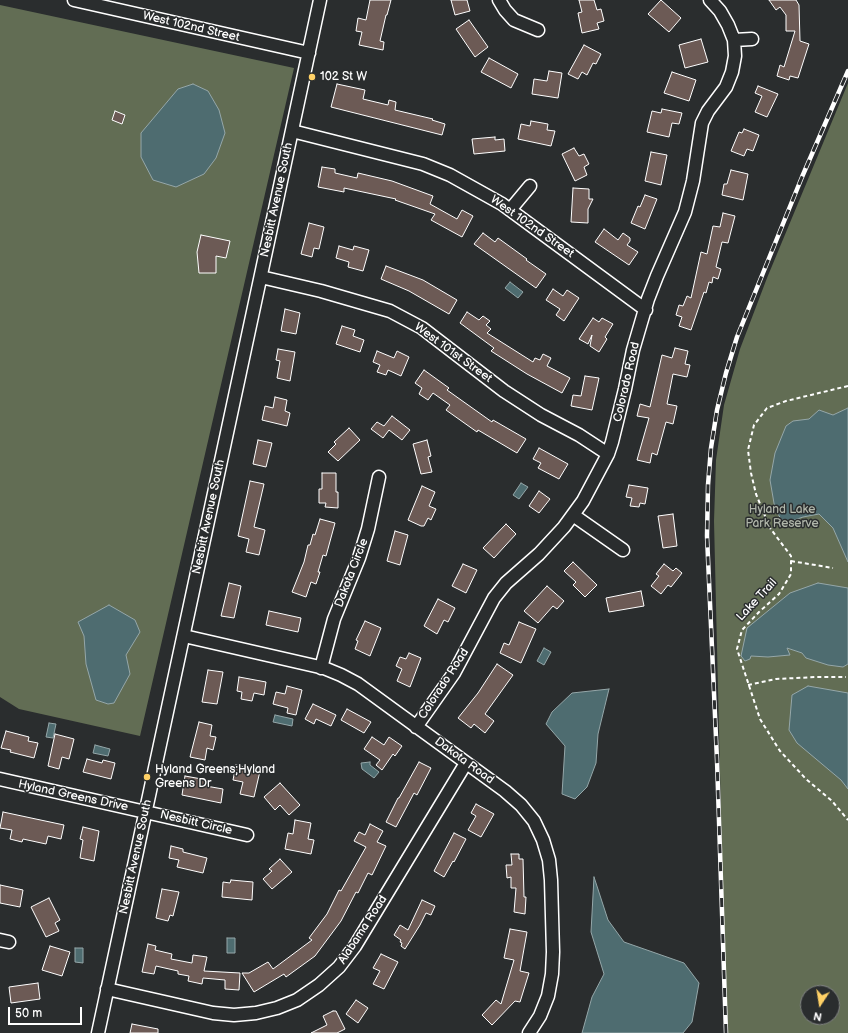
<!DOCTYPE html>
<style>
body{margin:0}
#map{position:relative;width:848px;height:1033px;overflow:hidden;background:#2a2d2e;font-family:"Balsamiq Sans",sans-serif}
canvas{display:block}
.north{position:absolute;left:800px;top:985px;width:40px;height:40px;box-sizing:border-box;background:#2a2d2e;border:1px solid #7f8182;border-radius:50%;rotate:192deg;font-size:11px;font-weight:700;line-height:16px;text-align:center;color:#fff}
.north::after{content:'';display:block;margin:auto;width:14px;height:18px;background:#ffd166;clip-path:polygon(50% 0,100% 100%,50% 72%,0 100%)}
.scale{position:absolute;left:8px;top:1007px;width:74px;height:18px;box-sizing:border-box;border:2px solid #fff;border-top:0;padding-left:5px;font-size:12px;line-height:14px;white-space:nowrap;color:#fff;-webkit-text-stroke:3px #2a2d2e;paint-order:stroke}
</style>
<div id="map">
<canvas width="848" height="1033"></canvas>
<div class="north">N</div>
<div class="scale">50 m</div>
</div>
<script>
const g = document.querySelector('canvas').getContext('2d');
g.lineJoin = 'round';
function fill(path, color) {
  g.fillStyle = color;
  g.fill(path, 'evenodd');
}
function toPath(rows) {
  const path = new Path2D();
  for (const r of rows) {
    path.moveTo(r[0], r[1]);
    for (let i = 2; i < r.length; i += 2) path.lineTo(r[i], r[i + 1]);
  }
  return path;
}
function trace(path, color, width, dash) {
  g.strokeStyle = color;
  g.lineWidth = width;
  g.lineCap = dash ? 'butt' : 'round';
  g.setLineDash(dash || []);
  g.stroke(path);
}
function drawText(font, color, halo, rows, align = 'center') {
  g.font = font + ' "Balsamiq Sans",sans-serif';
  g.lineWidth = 3;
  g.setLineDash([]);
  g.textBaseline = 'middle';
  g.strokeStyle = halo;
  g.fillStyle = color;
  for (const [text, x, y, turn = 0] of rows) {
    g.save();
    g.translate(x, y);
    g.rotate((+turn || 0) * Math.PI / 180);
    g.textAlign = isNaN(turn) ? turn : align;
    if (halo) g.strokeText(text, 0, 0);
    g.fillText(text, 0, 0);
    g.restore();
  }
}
const green = toPath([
 [0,5,294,68,140,736,19,709,0,697],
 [848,83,848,1033,728,1033,723,899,714,521,716,460,724,405,740,349,767,278],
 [808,993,832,993,832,1017,808,1017]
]);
const water = toPath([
 [193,84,208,91,219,110,225,133,216,158,204,174,176,187,153,180,141,157,141,133,178,89,193,84],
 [510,282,523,292,518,298,505,288,510,282],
 [848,408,848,562,833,528,819,514,803,517,786,523,781,519,775,509,770,480,775,453,786,426,793,421,809,419,819,410,833,415,848,408],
 [521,483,528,487,519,499,513,495,521,483],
 [818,583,848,588,848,664,843,667,828,665,806,658,802,653,787,648,790,655,768,657,751,656,750,659,745,661,741,656,747,628,790,593,818,583],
 [109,605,135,620,140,632,126,655,130,674,114,703,108,704,96,700,86,664,84,636,78,622,109,605],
 [544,648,551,652,544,665,537,661,544,648],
 [808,686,848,693,848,789,841,780,797,743,789,730,792,695,808,686],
 [609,689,598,734,596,763,587,787,575,799,562,794,565,746,546,724,552,712,572,693,609,689],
 [275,715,293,719,292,726,273,722,275,715],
 [49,723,56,724,53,738,46,737,49,723],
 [95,745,110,749,108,756,93,753,95,745],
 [370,762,370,765,379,772,374,778,362,769,361,763,370,762],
 [594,877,608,920,624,942,684,963,699,983,692,1022,683,1033,582,1033,592,997,604,974,591,932,594,877],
 [227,938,235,938,235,953,227,953,227,938],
 [75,948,83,948,83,963,75,962,75,948]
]);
const building = toPath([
 [370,0,391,0,387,15,386,15,380,41,384,42,383,50,359,45,362,32,356,31,358,18,366,20,370,0],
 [451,0,467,0,470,11,455,15,451,0],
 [579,0,594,0,597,10,601,9,604,21,597,23,599,29,582,33,578,13,582,12,579,0],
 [661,0,681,18,669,32,648,14,661,0],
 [769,0,796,0,799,5,800,41,809,44,798,78,790,76,789,80,777,76,780,65,784,67,795,31,786,31,786,15,780,7,776,10,769,0],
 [469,20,488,47,475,57,456,29,469,20],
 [701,39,708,62,685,68,679,45,701,39],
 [584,45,601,54,596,64,593,63,587,75,582,72,578,79,568,74,584,45],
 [489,58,518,74,511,88,481,72,489,58],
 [549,71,562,73,558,98,532,94,534,79,547,81,549,71],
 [672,72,696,80,689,101,664,93,672,72],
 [337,84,365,90,363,99,388,105,389,100,396,102,395,110,433,119,432,120,445,124,442,135,331,107,337,84],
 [758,86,778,94,767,117,755,112,762,96,755,93,758,86],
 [662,109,682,113,679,124,672,123,669,137,647,132,652,111,661,113,662,109],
 [115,111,125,115,122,124,112,120,115,111],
 [531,121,548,124,547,130,555,131,551,146,518,139,521,124,530,126,531,121],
 [744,129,759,135,753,151,747,149,744,156,731,151,739,132,742,133,744,129],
 [495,137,495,140,504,139,505,151,474,154,472,139,495,137],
 [574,148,579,156,584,154,589,164,584,167,587,175,575,181,562,154,574,148],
 [651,152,667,155,661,185,645,181,651,152],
 [322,167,335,169,335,173,357,178,358,173,392,181,433,196,430,204,457,219,462,210,473,216,462,237,431,220,435,214,395,200,396,199,344,188,344,192,318,187,322,167],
 [731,170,748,174,743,200,722,195,724,184,727,184,731,170],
 [573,188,589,189,589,199,593,199,588,209,588,223,571,222,573,188],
 [645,195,657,199,645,229,631,223,638,206,640,207,645,195],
 [723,213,735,216,728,243,722,242,716,267,721,269,718,279,713,277,712,283,709,282,706,293,704,292,691,330,679,326,682,317,676,315,679,305,683,306,687,296,691,298,701,252,707,254,713,226,720,227,723,213],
 [309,223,324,227,319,249,314,248,312,257,301,254,309,223],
 [604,229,618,240,623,233,630,238,630,241,627,245,638,252,629,265,595,242,604,229],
 [483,233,495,242,498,238,527,259,526,260,546,274,536,288,474,244,483,233],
 [201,235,230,241,226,258,216,256,216,273,199,273,197,252,201,235],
 [339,246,353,250,354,246,369,250,363,271,348,267,349,262,336,258,339,246],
 [386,266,423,280,457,300,449,314,409,291,381,279,386,266],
 [553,289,563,296,567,290,579,298,564,321,556,315,560,309,546,300,553,289],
 [285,309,300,313,296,334,281,331,285,309],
 [467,312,479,320,483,316,490,321,486,325,491,329,487,333,533,362,535,358,540,360,543,354,551,358,547,366,570,378,562,393,527,374,491,351,494,348,460,323,467,312],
 [593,318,599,322,602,318,613,324,605,337,607,339,599,352,590,346,592,335,588,344,579,339,593,318],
 [342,326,355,330,353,336,364,340,360,352,336,344,342,326],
 [675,348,688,351,685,364,690,365,687,377,673,374,667,404,677,406,673,424,666,422,657,455,652,453,650,463,637,460,649,418,637,416,640,404,650,407,662,355,672,358,675,348],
 [278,349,295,352,290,381,277,378,280,361,276,360,278,349],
 [377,351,394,358,397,351,409,357,401,376,388,370,386,375,377,372,380,365,373,362,377,351],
 [424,370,449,388,447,390,492,422,493,420,526,439,517,453,478,430,477,432,446,410,450,405,433,393,428,400,419,394,422,388,415,383,424,370],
 [585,376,599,378,592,410,571,406,573,395,581,396,585,376],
 [275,397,287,400,285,411,290,413,287,426,262,420,265,406,273,408,275,397],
 [392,416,410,430,402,440,389,430,383,438,371,429,377,422,384,426,392,416],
 [349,428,360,440,338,461,328,452,336,444,334,442,349,428],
 [258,440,272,443,266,467,253,464,258,440],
 [427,440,431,456,428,457,432,472,421,474,413,444,427,440],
 [539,448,568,464,559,479,538,468,541,463,533,459,539,448],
 [322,473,336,473,336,492,338,492,338,508,325,507,326,503,319,503,319,489,322,489,322,473],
 [250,481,264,484,254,527,265,530,259,555,246,552,249,539,238,536,250,481],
 [629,485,648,488,645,504,640,503,639,507,630,506,632,498,626,497,629,485],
 [422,486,435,492,429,506,436,509,431,520,428,518,424,526,421,526,408,520,422,486],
 [539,491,550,499,539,513,529,506,539,491],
 [673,514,677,546,663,548,658,516,673,514],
 [320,519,335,523,326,556,323,555,318,572,320,572,316,584,311,582,306,597,292,592,304,562,308,545,310,545,313,534,315,535,320,519],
 [506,524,516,534,494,558,483,548,506,524],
 [395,531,408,535,400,565,387,561,395,531],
 [573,562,597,585,585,597,573,585,576,582,564,571,573,562],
 [463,564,477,570,466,593,452,586,463,564],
 [664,564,673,571,676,568,682,573,671,587,668,585,661,594,651,586,659,576,656,574,664,564],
 [229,583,241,586,234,618,221,616,229,583],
 [547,586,564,601,557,609,553,606,538,623,524,611,547,586],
 [641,591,644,606,609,612,606,598,641,591],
 [438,599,455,608,448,622,444,620,437,634,424,626,438,599],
 [269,611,301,618,298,632,266,625,269,611],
 [365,621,381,628,370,656,355,649,358,641,356,640,365,621],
 [519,622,536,629,521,663,500,653,504,643,509,645,519,622],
 [409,653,421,658,410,687,397,681,402,669,396,666,400,657,406,659,409,653],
 [497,664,513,675,485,714,494,721,485,733,474,724,471,728,458,718,478,693,497,664],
 [208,670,223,672,217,704,202,702,208,670],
 [239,677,266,682,264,695,254,693,252,701,241,699,242,692,237,691,239,677],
 [287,686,302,690,296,715,287,713,288,708,273,704,276,692,285,694,287,686],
 [313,704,336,715,331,726,316,719,314,724,305,719,313,704],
 [347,709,371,722,364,733,341,720,347,709],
 [199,722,212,725,210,736,216,737,213,750,207,748,205,760,190,757,199,722],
 [6,731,29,737,28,741,38,743,34,758,10,752,11,750,1,748,6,731],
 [55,734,74,739,69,759,62,757,59,769,48,766,55,734],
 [372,737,384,745,389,737,402,746,395,756,393,754,382,770,376,765,380,760,364,749,372,737],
 [87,759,102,763,103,760,115,763,111,779,83,772,87,759],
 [419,762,431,768,417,795,414,793,396,827,386,822,398,798,399,798,419,762],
 [236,765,260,771,254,797,240,794,243,782,233,780,236,765],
 [185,776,207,780,206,786,223,789,221,803,182,795,185,776],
 [280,783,300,805,289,815,280,805,275,810,264,797,280,783],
 [476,804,494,814,481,837,468,830,476,816,471,813,476,804],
 [3,812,64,825,61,839,48,836,46,844,23,839,22,842,10,839,12,830,0,828,3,812],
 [295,820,311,823,308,839,314,840,311,854,285,849,288,833,293,834,295,820],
 [370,824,383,831,377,842,386,846,372,875,368,873,358,893,356,892,341,921,315,956,286,977,284,974,254,992,242,973,249,973,268,962,273,969,312,940,309,938,327,914,339,890,341,891,366,847,354,841,359,832,365,835,370,824],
 [83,827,99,831,94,861,80,858,83,840,80,839,83,827],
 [454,833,466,839,454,862,453,861,444,877,434,871,454,833],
 [171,846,183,849,183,852,207,858,203,873,177,867,179,860,169,858,171,846],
 [511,854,519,854,519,859,523,859,524,897,526,897,525,914,514,912,516,888,511,888,511,877,507,878,506,865,512,865,511,854],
 [280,859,292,872,272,889,263,879,272,871,269,869,280,859],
 [231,880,253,882,252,900,222,897,223,882,230,883,231,880],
 [0,885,23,890,20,907,0,903,0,885],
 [162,889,179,892,173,916,170,915,168,921,156,918,162,889],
 [49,898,60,920,55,923,59,931,46,937,31,907,49,898],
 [422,900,435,906,431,915,426,913,420,925,405,949,401,946,402,943,400,942,401,940,394,935,400,925,408,930,422,900],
 [510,929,527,932,520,971,529,973,520,1002,515,1001,492,1025,482,1015,496,1000,501,1004,514,960,504,958,510,929],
 [148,944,156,946,155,950,172,954,171,959,192,963,193,955,207,957,204,971,240,973,239,990,225,989,225,980,203,978,202,984,188,981,189,976,178,974,178,971,156,966,154,974,142,972,148,944],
 [50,946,70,952,62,976,42,970,50,946],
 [381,954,398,962,384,989,373,984,380,971,373,968,381,954],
 [38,983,40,999,11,1003,9,987,38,983],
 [356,1000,368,1008,358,1023,346,1014,356,1000],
 [333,1011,336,1011,345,1029,337,1033,311,1033,327,1025,323,1016,333,1011],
 [132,1024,158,1029,158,1033,130,1033,132,1024]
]);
const path = toPath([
 [848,386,786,401,767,408,754,425,748,450,751,473,756,494,770,528,791,556,791,574,779,594,759,612,742,630,737,649,760,719,780,751,806,779,832,801,848,820],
 [791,561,833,568],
 [748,685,776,679,816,677,846,677]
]);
const minor = toPath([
 [74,0,309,53],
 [499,0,505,10,514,20,538,30],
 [734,40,752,39],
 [292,131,423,164,450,175,502,204,646,310],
 [510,210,530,186],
 [261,277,321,291,390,311,422,328,504,391,541,415,579,435,608,454],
 [573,515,623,550],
 [184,636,324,668,341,675,358,684,505,791,521,805,534,821,543,840,549,860,551,880,553,952,552,974,548,996,540,1016,529,1033],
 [321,668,334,619,359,558,368,529,379,477],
 [416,727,454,673,494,598,506,583,539,554,564,527,583,501,608,454,612,442,625,389,633,350,648,299,657,276,685,212,693,181,702,123,708,111,726,87,732,72,735,56,734,40,728,25,720,11,710,0],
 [0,779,247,835],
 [0,940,9,942],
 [107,989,213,1013,234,1015,256,1013,277,1008,297,1000,319,985,339,967,355,946,466,763],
 [98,1033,320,0]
]);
const rail = toPath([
 [726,1033,717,760,707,536,708,485,711,448,717,410,726,373,737,337,802,177,848,71]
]);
const markers = [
 [312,77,4,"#ffd166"],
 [147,777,4,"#ffd166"]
];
const streetNames = [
 ["West 102nd Street",191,27,13],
 ["Nesbitt Avenue South",277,200,-78],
 ["West 102nd Street",532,227,35],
 ["West 101st Street",453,353,36],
 ["Colorado Road",627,382,-77],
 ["Nesbitt Avenue South",209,517,-78],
 ["Dakota Circle",352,573,-69],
 ["Lake Trail",757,600,-47],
 ["Colorado Road",444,684,-57],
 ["Dakota Road",464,761,36],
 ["Hyland Greens Drive",73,796,12],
 ["Nesbitt Circle",196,823,13],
 ["Nesbitt Avenue South",136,857,-78],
 ["Alabama Road",363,930,-57]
];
const poiNames = [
 ["102 St W",320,77],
 ["Hyland Greens;Hyland",155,770],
 ["Greens Dr",155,784]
];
const parkNames = [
 ["Hyland Lake",782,510],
 ["Park Reserve",782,524]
];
fill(green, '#626d54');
fill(water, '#4e6c70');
trace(water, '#95a7a9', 1);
fill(building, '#6c5a55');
trace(building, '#fff', 1);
trace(minor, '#fff', 15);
trace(path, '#fff', 2, [4, 3]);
trace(minor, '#2a2d2e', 12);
trace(rail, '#fff', 4.5);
trace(rail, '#2a2d2e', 3, [9]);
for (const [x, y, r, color] of markers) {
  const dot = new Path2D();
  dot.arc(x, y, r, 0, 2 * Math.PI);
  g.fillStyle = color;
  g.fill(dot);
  trace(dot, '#2a2d2e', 1.5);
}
drawText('12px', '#fff', '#2a2d2e', streetNames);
drawText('12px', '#fff', '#2a2d2e', poiNames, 'left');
drawText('12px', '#b0b6aa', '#2a2d2e', parkNames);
</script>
